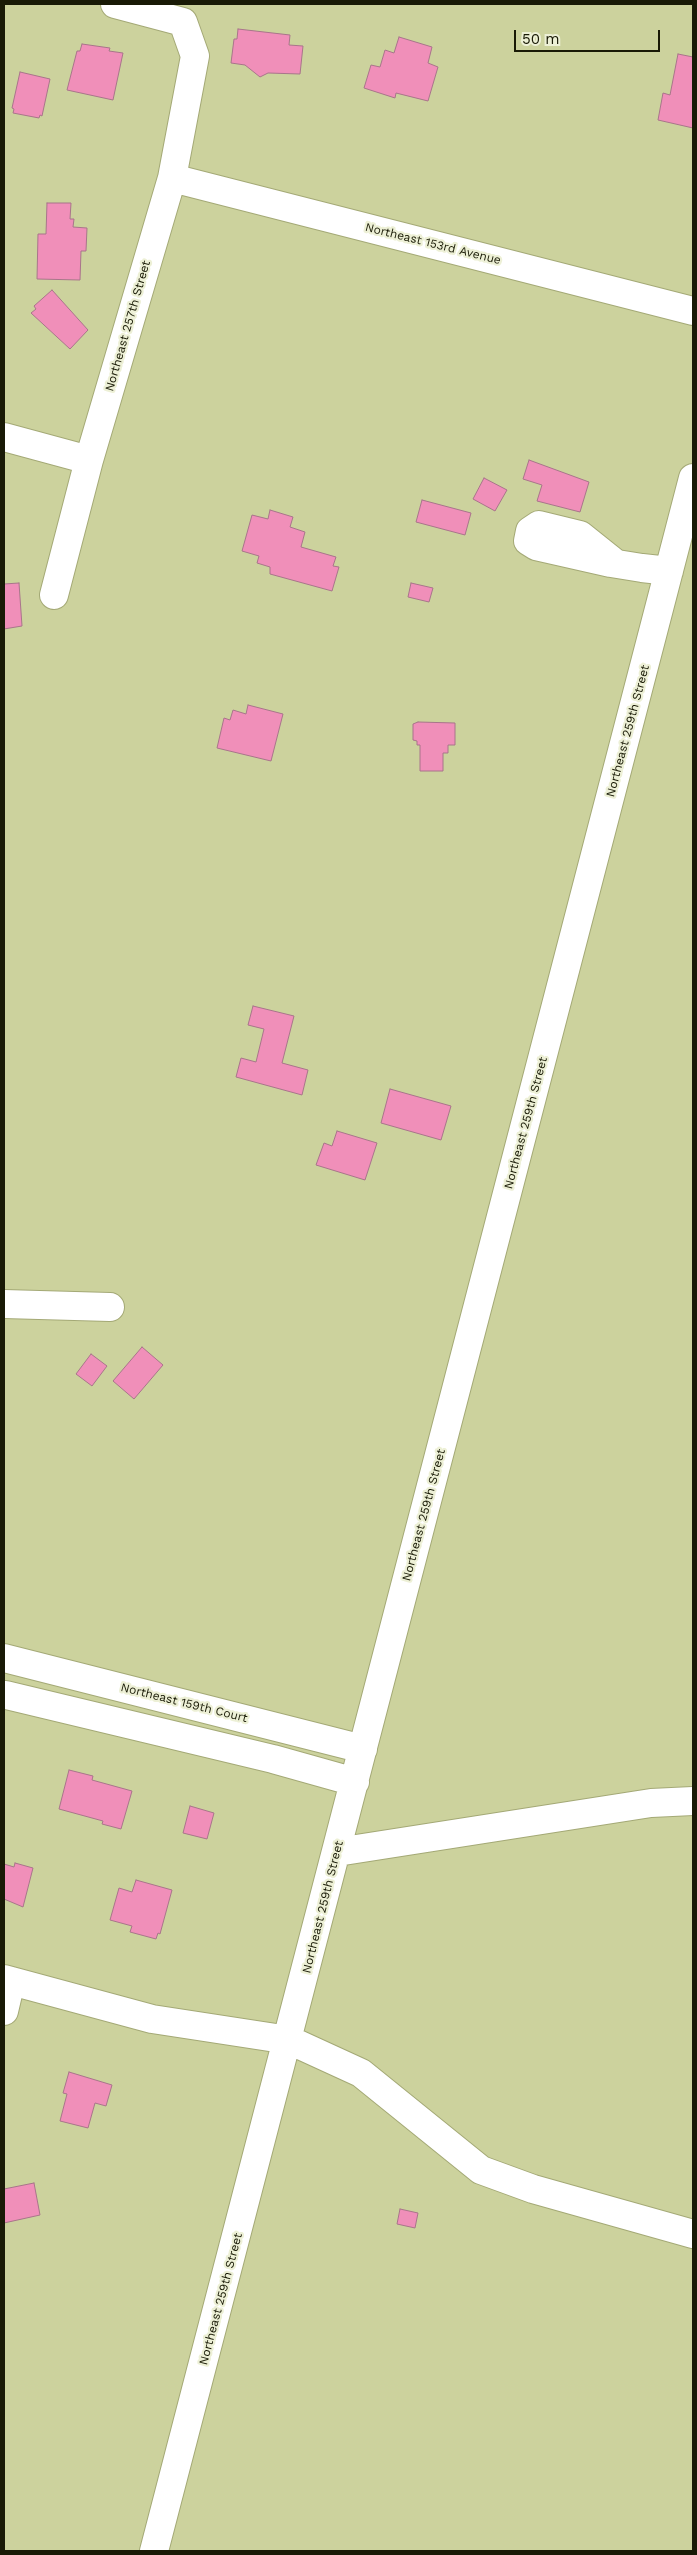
<!DOCTYPE html>
<style>
body{margin:0}
#map{position:relative;width:697px;height:2555px;overflow:hidden;background:#ccd29d;font-family:"Work Sans",sans-serif}
canvas{display:block}
.frame{position:absolute;inset:0;border:5px solid #191a06;pointer-events:none}
.scale{position:absolute;left:514px;top:30px;width:146px;height:22px;box-sizing:border-box;border:2px solid #191a06;border-top:0;padding-left:6px;font-size:15px;line-height:18px;white-space:nowrap;color:#191a06;-webkit-text-stroke:4px #edf0d6;paint-order:stroke}
</style>
<div id="map">
<canvas width="697" height="2555"></canvas>
<div class="frame"></div>
<div class="scale">50 m</div>
</div>
<script>
const g = document.querySelector('canvas').getContext('2d');
g.lineJoin = 'round';
function fill(path, color) {
  g.fillStyle = color;
  g.fill(path, 'evenodd');
}
function toPath(rows) {
  const path = new Path2D();
  for (const r of rows) {
    path.moveTo(r[0], r[1]);
    for (let i = 2; i < r.length; i += 2) path.lineTo(r[i], r[i + 1]);
  }
  return path;
}
function trace(path, color, width, dash) {
  g.strokeStyle = color;
  g.lineWidth = width;
  g.lineCap = dash ? 'butt' : 'round';
  g.setLineDash(dash || []);
  g.stroke(path);
}
function drawText(font, color, halo, rows, align = 'center') {
  g.font = font + ' "Work Sans",sans-serif';
  g.lineWidth = 4.5;
  g.setLineDash([]);
  g.textBaseline = 'middle';
  g.strokeStyle = halo;
  g.fillStyle = color;
  for (const [text, x, y, turn = 0] of rows) {
    g.save();
    g.translate(x, y);
    g.rotate((+turn || 0) * Math.PI / 180);
    g.textAlign = isNaN(turn) ? turn : align;
    if (halo) g.strokeText(text, 0, 0);
    g.fillText(text, 0, 0);
    g.restore();
  }
}
const building = toPath([
 [238,29,290,35,289,45,303,46,300,74,268,73,260,77,245,65,231,63,234,39,237,39,238,29],
 [399,37,432,47,428,63,438,67,428,101,396,93,395,98,364,88,371,65,380,67,385,50,394,53,399,37],
 [82,44,110,48,109,51,123,53,113,100,67,90,77,51,80,51,82,44],
 [678,54,693,57,693,128,658,120,663,93,670,95,678,54],
 [20,72,50,79,42,116,40,115,39,118,13,113,14,109,12,108,20,72],
 [47,203,71,203,70,219,74,219,73,227,87,228,86,251,81,251,80,280,37,279,38,234,46,234,47,203],
 [52,290,88,330,70,349,31,313,36,309,34,306,52,290],
 [529,460,589,482,580,512,537,501,542,485,523,479,529,460],
 [484,478,507,490,495,511,473,499,484,478],
 [422,500,471,513,465,535,416,522,422,500],
 [270,510,293,517,290,527,305,532,301,547,336,557,333,566,339,567,332,591,270,574,270,567,257,563,259,556,242,551,252,515,268,519,270,510],
 [19,583,22,626,4,629,4,584,19,583],
 [411,583,433,588,429,602,408,597,411,583],
 [248,705,283,714,271,761,217,748,224,718,230,720,233,710,246,714,248,705],
 [418,722,455,723,455,745,448,745,448,753,443,753,443,771,420,771,420,745,417,745,417,741,413,740,413,724,418,722],
 [253,1006,294,1016,282,1063,308,1070,302,1095,236,1077,241,1058,256,1062,264,1029,248,1025,253,1006],
 [390,1089,451,1106,441,1140,381,1123,390,1089],
 [337,1131,377,1143,365,1180,316,1165,324,1143,332,1146,337,1131],
 [142,1347,163,1365,134,1399,113,1381,142,1347],
 [91,1354,107,1366,92,1386,76,1374,91,1354],
 [69,1770,93,1776,92,1780,132,1791,121,1829,102,1824,103,1821,59,1809,69,1770],
 [190,1806,214,1813,207,1839,183,1833,190,1806],
 [15,1863,33,1868,23,1907,4,1899,4,1864,14,1867,15,1863],
 [136,1880,172,1890,160,1934,158,1933,156,1939,130,1932,132,1926,110,1920,119,1888,132,1892,136,1880],
 [69,2072,112,2085,106,2106,95,2103,88,2128,60,2121,67,2094,63,2093,69,2072],
 [34,2183,40,2215,4,2223,4,2189,34,2183],
 [400,2209,418,2213,415,2228,397,2224,400,2209]
]);
const minor = toPath([
 [172,178,693,311],
 [4,437,89,460],
 [615,563,580,535,539,525,530,531,528,541,536,546,611,563,642,568,669,571],
 [54,595,89,460,172,178,195,56,183,22,115,4],
 [4,1304,110,1307],
 [4,1658,363,1749],
 [6,1695,273,1759,355,1782],
 [337,1852,651,1803,693,1801],
 [4,1979,152,2019,289,2040,361,2073,481,2170,533,2189,693,2234],
 [4,2011,11,1981],
 [154,2551,693,478]
]);
const streetNames = [
 ["Northeast 153rd Avenue",433,244,14],
 ["Northeast 257th Street",128,326,-74],
 ["Northeast 259th Street",628,731,-75],
 ["Northeast 259th Street",526,1123,-75],
 ["Northeast 259th Street",424,1515,-75],
 ["Northeast 159th Court",184,1703,14],
 ["Northeast 259th Street",323,1907,-76],
 ["Northeast 259th Street",221,2299,-75]
];
fill(building, '#f08fb9');
trace(building, '#a8758a', 1);
trace(minor, '#a4a976', 30);
trace(minor, '#fff', 28);
drawText('12px', '#191a06', '#edf0d6', streetNames);
</script>
